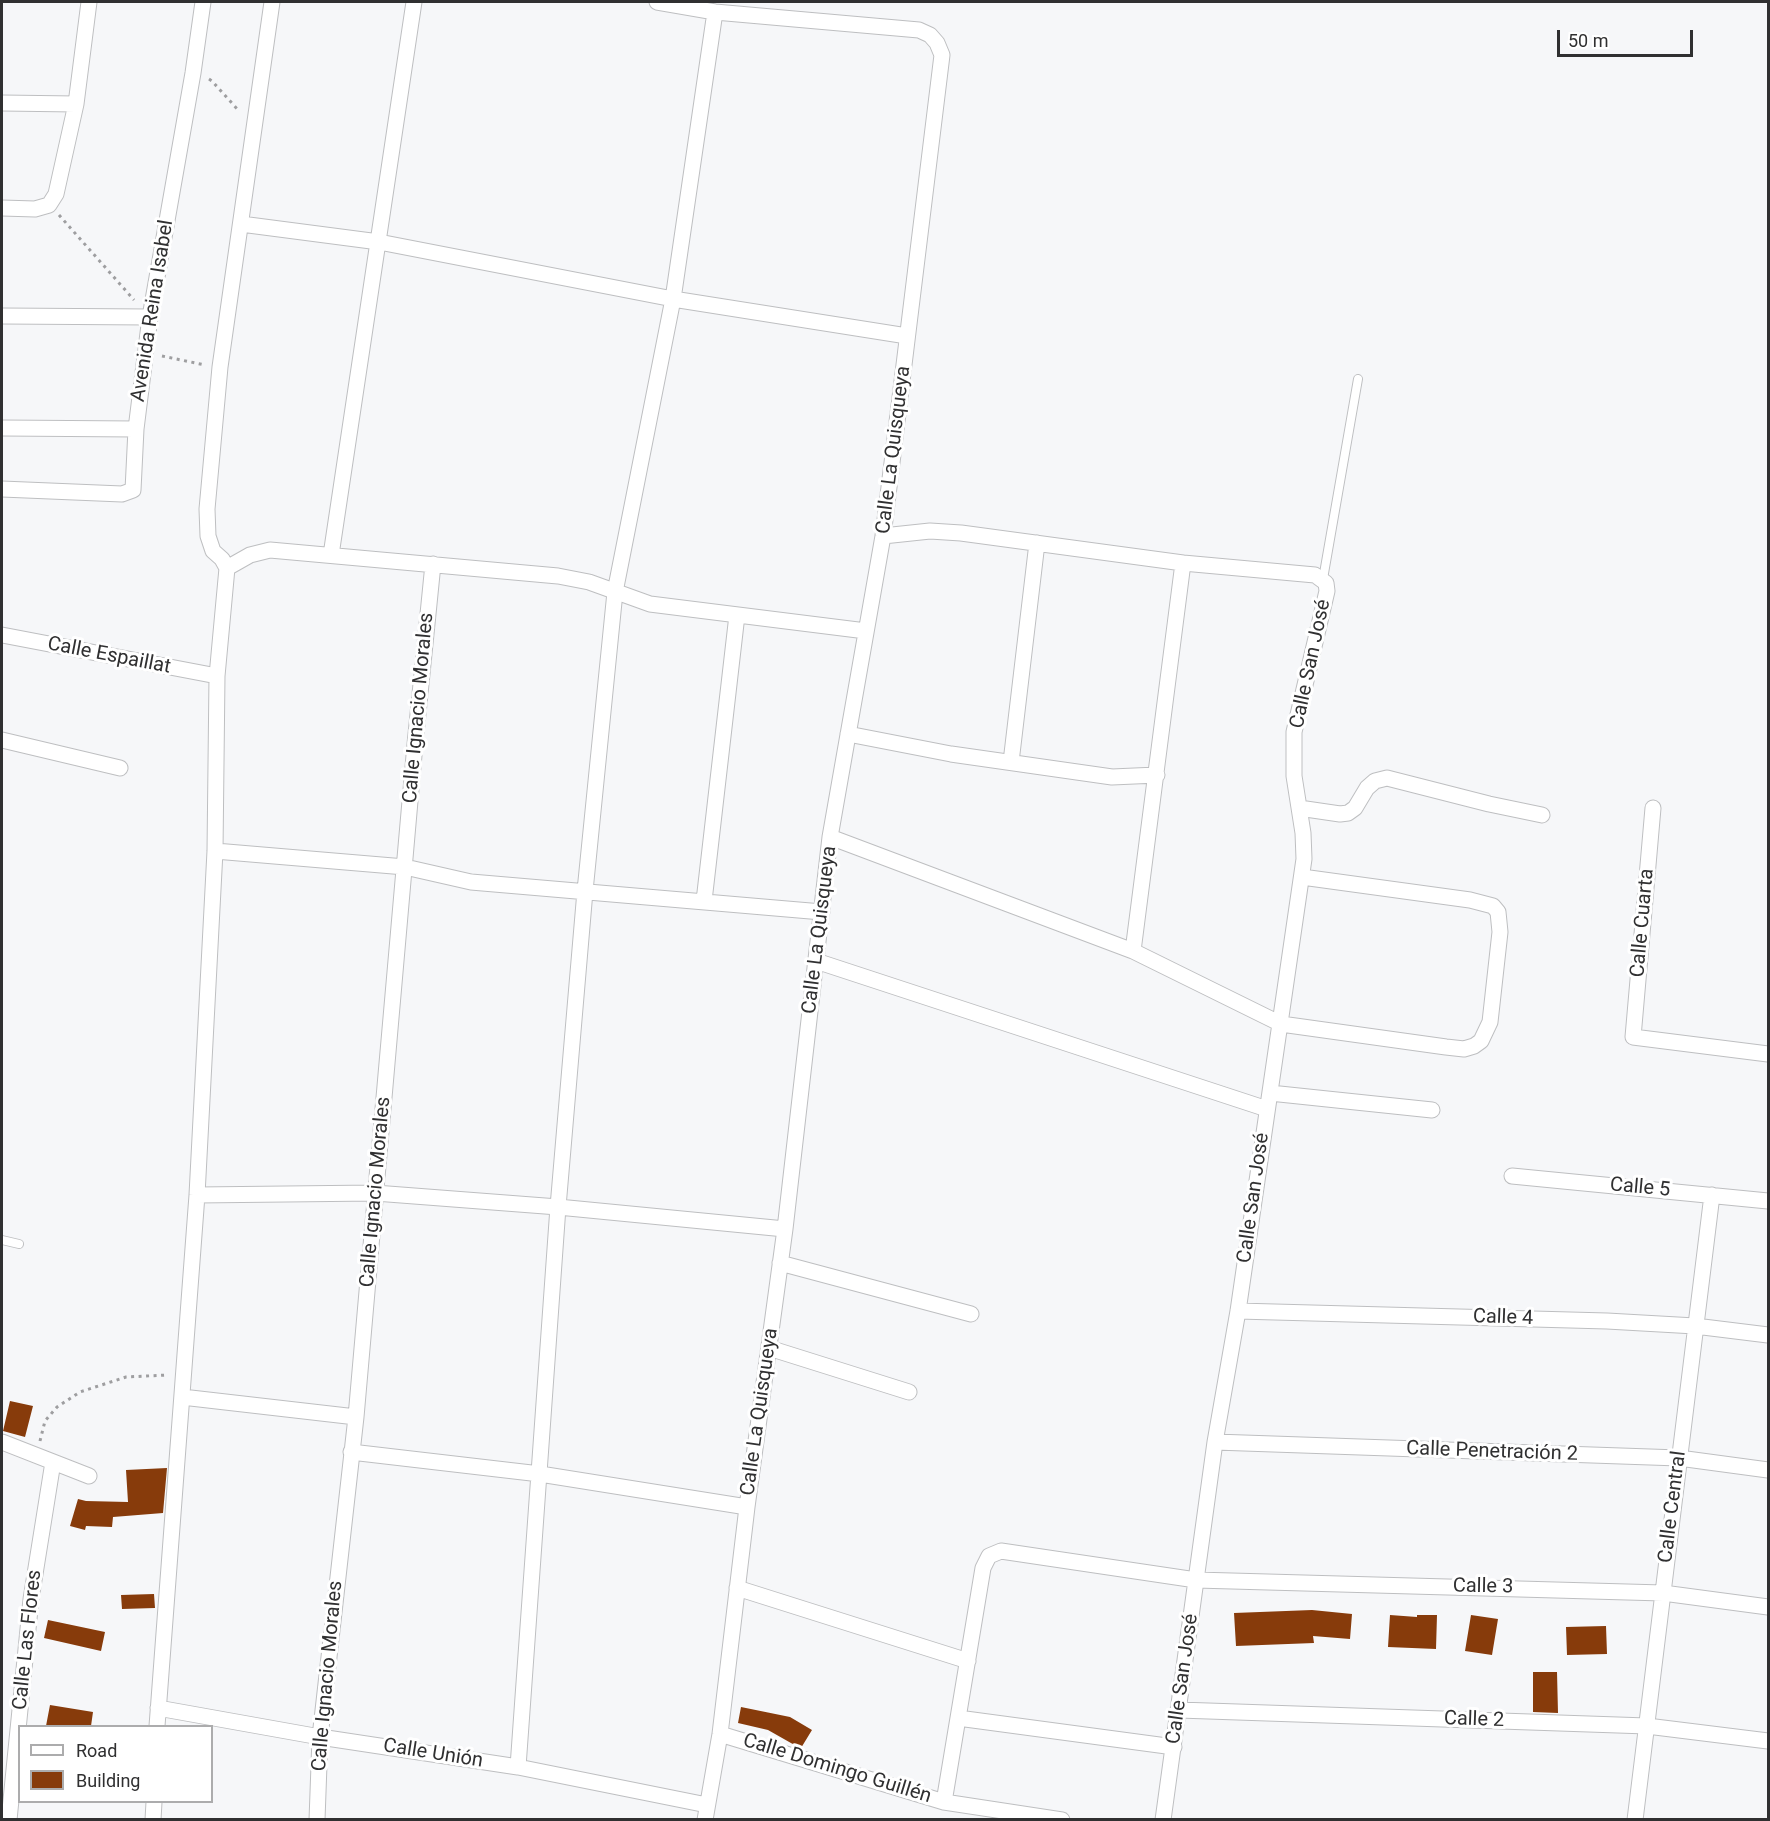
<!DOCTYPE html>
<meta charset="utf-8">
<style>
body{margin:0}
#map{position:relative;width:1770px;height:1821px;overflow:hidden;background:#f6f7f9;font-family:Roboto,sans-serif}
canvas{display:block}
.frame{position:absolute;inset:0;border:3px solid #303031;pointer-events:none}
.legend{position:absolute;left:18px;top:1725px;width:195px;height:78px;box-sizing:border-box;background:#fff;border:2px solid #acacad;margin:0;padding:8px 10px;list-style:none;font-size:18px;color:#303031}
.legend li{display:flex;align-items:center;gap:12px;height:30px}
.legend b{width:30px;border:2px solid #acacad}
.scale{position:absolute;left:1557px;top:30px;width:136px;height:27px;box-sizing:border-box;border:3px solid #303031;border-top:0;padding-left:8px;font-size:18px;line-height:21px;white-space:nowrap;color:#303031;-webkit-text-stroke:4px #fff;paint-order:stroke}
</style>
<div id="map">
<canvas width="1770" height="1821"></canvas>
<div class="frame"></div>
<ul class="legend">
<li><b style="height:8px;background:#fff"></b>Road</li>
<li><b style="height:16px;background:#873b0b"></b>Building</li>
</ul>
<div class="scale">50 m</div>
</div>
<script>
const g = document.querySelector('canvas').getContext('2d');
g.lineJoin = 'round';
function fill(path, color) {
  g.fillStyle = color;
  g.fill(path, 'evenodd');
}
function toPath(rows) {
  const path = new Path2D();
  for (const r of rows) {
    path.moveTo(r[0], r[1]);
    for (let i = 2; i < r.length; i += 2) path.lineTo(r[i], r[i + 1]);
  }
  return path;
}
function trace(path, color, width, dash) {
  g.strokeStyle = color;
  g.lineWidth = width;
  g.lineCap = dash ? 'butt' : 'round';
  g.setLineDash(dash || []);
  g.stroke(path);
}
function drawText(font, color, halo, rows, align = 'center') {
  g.font = font + ' Roboto,sans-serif';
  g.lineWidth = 6;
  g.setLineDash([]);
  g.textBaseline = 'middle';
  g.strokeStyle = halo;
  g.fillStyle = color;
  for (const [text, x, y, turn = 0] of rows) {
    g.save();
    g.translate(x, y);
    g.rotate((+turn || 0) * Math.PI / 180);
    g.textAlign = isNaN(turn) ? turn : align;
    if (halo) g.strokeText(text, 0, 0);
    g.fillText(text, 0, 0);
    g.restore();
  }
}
const building = toPath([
 [10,1401,33,1406,25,1437,3,1431],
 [167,1468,163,1513,113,1517,112,1527,86,1526,85,1530,70,1526,78,1499,86,1501,128,1502,126,1470],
 [154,1594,155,1608,122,1609,121,1595],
 [1312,1610,1352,1614,1350,1639,1313,1636,1314,1643,1236,1646,1234,1613],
 [1390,1615,1417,1617,1417,1615,1437,1615,1436,1649,1388,1647],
 [1471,1615,1498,1619,1492,1655,1465,1651],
 [48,1620,105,1632,101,1651,44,1638],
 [1606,1626,1607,1654,1567,1655,1566,1627],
 [1533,1672,1557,1672,1558,1713,1533,1712],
 [50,1705,93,1712,91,1726,46,1726],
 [741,1707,790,1717,812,1730,801,1748,798,1747,768,1730,738,1723]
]);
const path = toPath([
 [209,79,212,81,239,111],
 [59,215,134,300],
 [162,356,205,365],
 [40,1441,45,1421,57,1407,80,1392,126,1377,167,1375]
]);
const lane = toPath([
 [1323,579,1358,379],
 [2,1240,19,1244]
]);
const street = toPath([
 [657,2,715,12,919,30,930,35,937,43,942,55,883,536,830,837,785,1229,747,1507,720,1734,705,1820],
 [2,103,76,104],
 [2,208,35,209,49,205,56,194,76,104,89,2],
 [241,224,379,242,673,299,907,336],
 [2,316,150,317],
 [2,428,136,429],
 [2,489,122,494,133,490,136,429,150,317,193,73,203,2],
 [883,536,930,531,961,533,1183,563,1133,951],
 [331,555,414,2],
 [227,568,222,559,213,551,208,536,207,509,220,367,272,2],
 [2,635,217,676],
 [848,734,951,754,1112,777,1157,775],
 [2,740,120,768],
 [1011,762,1037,543],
 [1299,808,1340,814,1348,813,1355,808,1367,788,1375,781,1387,778,1489,804,1542,815],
 [1653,808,1633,1037,1768,1054],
 [830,837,1133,951,1281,1024,1446,1047,1464,1049,1474,1046,1481,1041,1490,1022,1500,932,1498,912,1493,906,1470,900,1302,877],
 [215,851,405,867,471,882,822,912],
 [704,901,737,615],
 [816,961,1267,1109],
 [1270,1093,1432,1110],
 [1512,1176,1768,1201],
 [197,1195,375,1193,558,1207,785,1229],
 [780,1263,971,1314],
 [1238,1311,1607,1321,1695,1326,1768,1335],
 [769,1348,909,1392],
 [182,1397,356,1417],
 [2,1442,89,1476],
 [1215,1442,1679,1458,1768,1470],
 [351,1452,540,1474,747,1507],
 [737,1588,968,1661],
 [158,1708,320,1737,518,1767,707,1805],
 [1179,1710,1647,1726,1768,1741],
 [958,1718,1174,1747],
 [157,1726,197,1195,215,851,217,676,227,568,250,555,270,550,558,576,589,582,650,604,866,631],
 [720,1734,944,1802,1062,1820],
 [518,1767,558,1207,585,891,615,592,673,299,715,12],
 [944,1802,983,1568,989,1556,1001,1551,1196,1580,1663,1593,1768,1607],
 [9,1820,31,1599,53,1462],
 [153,1820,154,1802],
 [317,1820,320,1737,356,1417,415,744,433,564],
 [1163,1820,1215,1442,1238,1311,1304,859,1303,833,1294,776,1294,732,1327,591,1326,583,1315,575,1183,563],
 [1635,1820,1712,1195]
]);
const streetNames = [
 ["Avenida Reina Isabel",153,311,-81],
 ["Calle La Quisqueya",894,450,-83],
 ["Calle Espaillat",109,656,11],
 ["Calle San José",1311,664,-78],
 ["Calle Ignacio Morales",419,708,-85],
 ["Calle Cuarta",1643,923,-85],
 ["Calle La Quisqueya",820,930,-83],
 ["Calle 5",1640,1188,5],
 ["Calle Ignacio Morales",376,1192,-85],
 ["Calle San José",1254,1198,-82],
 ["Calle 4",1503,1318,2],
 ["Calle La Quisqueya",760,1412,-82],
 ["Calle Penetración 2",1492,1452,2],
 ["Calle Central",1673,1507,-83],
 ["Calle 3",1483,1587,1],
 ["Calle Las Flores",28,1640,-84],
 ["Calle Ignacio Morales",328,1676,-85],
 ["Calle San José",1183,1679,-82],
 ["Calle 2",1474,1720,2],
 ["Calle Unión",433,1754,9],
 ["Calle Domingo Guillén",837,1769,17]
];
fill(building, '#873b0b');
trace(lane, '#bebfc1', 10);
trace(street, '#bebfc1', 17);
trace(path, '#9e9ea0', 3, [3, 4.5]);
trace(lane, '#fff', 8);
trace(street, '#fff', 15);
drawText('20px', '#303031', '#fff', streetNames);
</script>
